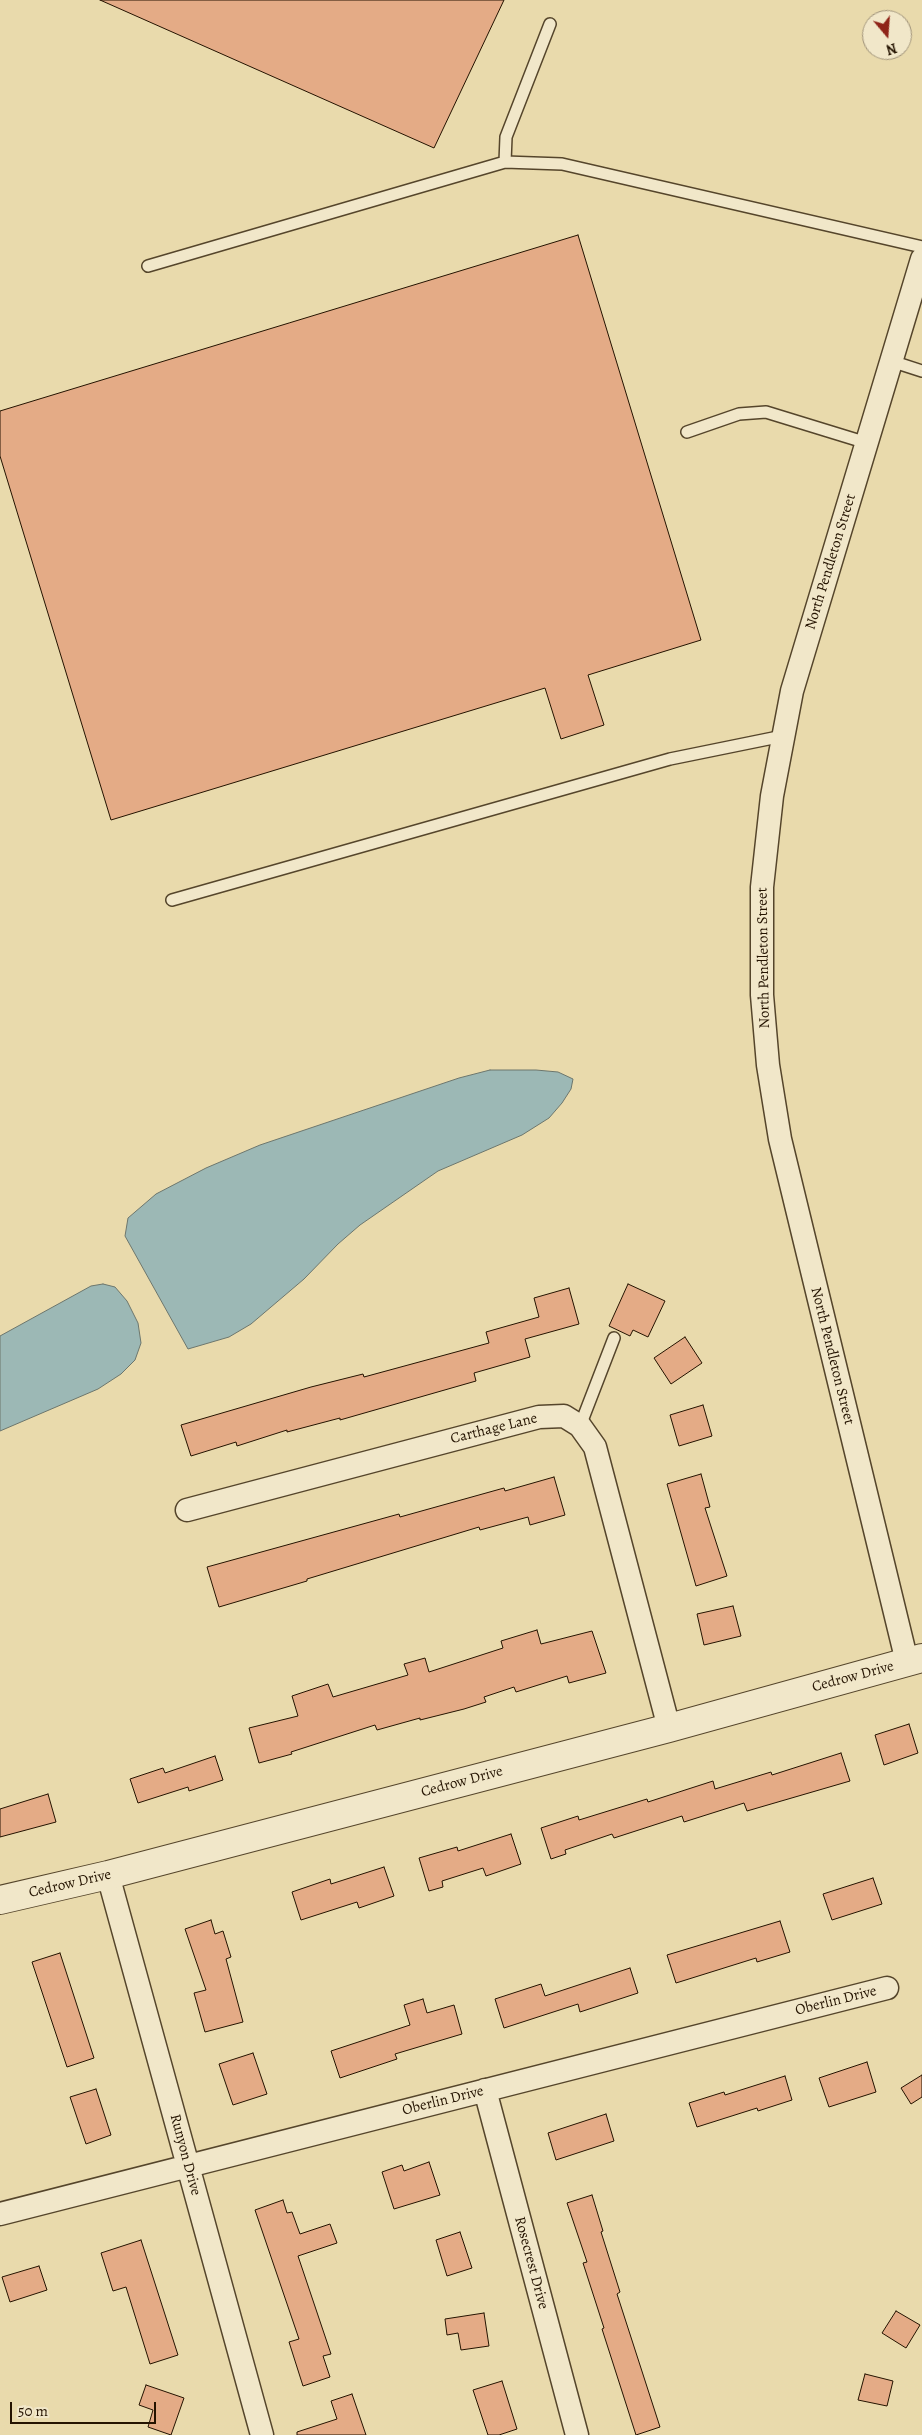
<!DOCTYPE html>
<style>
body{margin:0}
#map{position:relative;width:922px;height:2435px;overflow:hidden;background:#e9daac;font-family:Alegreya,serif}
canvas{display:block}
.north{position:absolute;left:862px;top:10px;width:50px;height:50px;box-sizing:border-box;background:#f1e7c9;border:1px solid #9f9279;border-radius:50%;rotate:162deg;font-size:14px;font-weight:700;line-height:20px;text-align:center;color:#241300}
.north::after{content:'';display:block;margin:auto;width:18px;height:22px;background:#8f2418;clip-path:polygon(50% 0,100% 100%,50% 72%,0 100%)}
.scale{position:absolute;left:10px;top:2402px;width:146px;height:22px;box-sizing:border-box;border:2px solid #241300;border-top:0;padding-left:6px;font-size:15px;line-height:18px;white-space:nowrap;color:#241300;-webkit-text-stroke:4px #f1e7c9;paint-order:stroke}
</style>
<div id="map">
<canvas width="922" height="2435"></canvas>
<div class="north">N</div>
<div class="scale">50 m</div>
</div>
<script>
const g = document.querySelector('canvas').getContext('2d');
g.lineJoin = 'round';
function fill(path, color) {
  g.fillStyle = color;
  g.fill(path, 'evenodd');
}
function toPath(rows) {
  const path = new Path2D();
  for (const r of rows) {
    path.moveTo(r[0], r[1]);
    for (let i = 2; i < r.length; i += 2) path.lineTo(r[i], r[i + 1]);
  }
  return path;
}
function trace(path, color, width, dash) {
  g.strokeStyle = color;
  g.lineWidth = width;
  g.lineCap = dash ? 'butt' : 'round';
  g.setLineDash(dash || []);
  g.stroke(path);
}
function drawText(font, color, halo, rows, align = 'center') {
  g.font = font + ' Alegreya,serif';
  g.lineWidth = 5;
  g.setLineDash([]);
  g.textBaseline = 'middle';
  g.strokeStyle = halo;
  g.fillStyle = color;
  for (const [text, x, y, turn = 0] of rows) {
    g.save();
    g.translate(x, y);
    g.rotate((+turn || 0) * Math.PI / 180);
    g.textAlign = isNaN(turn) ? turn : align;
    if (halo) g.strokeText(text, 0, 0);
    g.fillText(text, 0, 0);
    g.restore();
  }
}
const water = toPath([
 [490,1070,536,1070,558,1072,573,1079,571,1089,562,1103,549,1118,522,1135,438,1171,360,1225,338,1244,304,1279,251,1324,229,1337,188,1349,125,1236,128,1218,156,1194,206,1168,260,1145,459,1078,490,1070],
 [103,1284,115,1287,127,1301,138,1323,141,1343,135,1360,121,1374,98,1389,0,1431,0,1336,91,1286,103,1284]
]);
const building = toPath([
 [100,0,504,0,434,148,100,0],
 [578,235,701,640,588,675,604,725,561,739,545,688,111,820,0,456,0,411,578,235],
 [628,1284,665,1301,648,1337,633,1330,630,1336,609,1326,628,1284],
 [569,1288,579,1324,525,1339,530,1357,474,1373,476,1381,340,1420,340,1418,287,1432,287,1430,237,1446,236,1442,191,1456,181,1425,311,1387,363,1374,364,1377,489,1343,486,1332,539,1317,534,1298,569,1288],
 [685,1337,702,1363,671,1384,654,1358,685,1337],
 [703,1405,712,1436,679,1446,670,1415,703,1405],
 [701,1474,710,1507,705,1508,727,1576,696,1586,667,1484,701,1474],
 [554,1477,565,1515,530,1525,528,1517,480,1530,479,1527,307,1579,307,1581,219,1607,207,1567,399,1514,400,1517,504,1488,505,1491,554,1477],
 [733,1606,741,1636,704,1645,697,1614,733,1606],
 [537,1630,541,1644,592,1631,606,1673,569,1683,567,1676,516,1692,514,1687,484,1697,486,1702,464,1709,420,1720,420,1718,377,1730,375,1725,291,1752,292,1754,259,1763,249,1728,298,1716,292,1696,328,1684,333,1697,408,1675,404,1664,425,1658,429,1672,503,1648,501,1641,537,1630],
 [909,1724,918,1753,884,1765,875,1735,909,1724],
 [841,1753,850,1781,747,1811,744,1803,684,1822,682,1816,614,1838,612,1834,565,1850,566,1854,551,1859,541,1828,578,1816,579,1820,647,1799,648,1802,713,1781,715,1789,771,1772,772,1775,841,1753],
 [215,1756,223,1780,189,1791,188,1787,138,1803,130,1779,163,1768,165,1773,215,1756],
 [48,1794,56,1822,0,1837,0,1809,48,1794],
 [511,1834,521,1864,486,1876,483,1868,442,1881,443,1887,429,1891,419,1858,457,1847,458,1851,511,1834],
 [384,1867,394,1896,359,1908,357,1902,301,1920,292,1892,330,1879,331,1884,384,1867],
 [873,1878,882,1904,832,1920,823,1894,873,1878],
 [211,1920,215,1934,223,1931,231,1957,226,1959,243,2022,205,2032,194,1993,206,1990,185,1929,211,1920],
 [780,1921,790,1952,757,1962,756,1958,676,1983,667,1955,780,1921],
 [60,1953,94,2058,67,2067,32,1962,60,1953],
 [630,1968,638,1993,580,2012,578,2004,504,2028,495,1999,541,1984,545,1996,630,1968],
 [423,1999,427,2013,454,2005,462,2034,395,2054,397,2059,340,2078,331,2051,410,2025,404,2005,423,1999],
 [253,2053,267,2094,233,2105,219,2064,253,2053],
 [867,2062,876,2092,829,2107,819,2078,867,2062],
 [922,2075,922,2097,911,2104,901,2088,922,2075],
 [785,2076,792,2100,758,2111,757,2108,697,2127,689,2103,724,2092,725,2095,785,2076],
 [96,2089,111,2135,86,2144,70,2097,96,2089],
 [606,2114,614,2141,556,2160,548,2133,606,2114],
 [429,2162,440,2195,394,2209,382,2172,402,2165,404,2171,429,2162],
 [592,2195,603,2231,601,2232,620,2292,617,2294,660,2427,636,2435,602,2329,604,2328,583,2263,587,2262,567,2203,592,2195],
 [283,2200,287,2213,292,2212,300,2234,330,2224,337,2243,298,2256,331,2354,323,2356,330,2377,303,2386,289,2342,299,2339,255,2210,283,2200],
 [460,2232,472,2268,447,2276,436,2240,460,2232],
 [141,2240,178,2355,150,2364,126,2287,113,2291,101,2253,141,2240],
 [39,2266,47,2290,10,2302,2,2277,39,2266],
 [896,2311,920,2325,906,2348,882,2333,896,2311],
 [484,2313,489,2346,461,2350,458,2333,447,2335,445,2319,484,2313],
 [865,2374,893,2381,887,2406,858,2400,865,2374],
 [502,2381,517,2429,499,2435,488,2435,473,2390,502,2381],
 [146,2385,184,2398,171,2435,148,2427,153,2410,139,2405,146,2385],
 [352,2394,366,2435,297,2435,297,2432,337,2419,331,2401,352,2394]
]);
const service = toPath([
 [505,162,506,137,550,24],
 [148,266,505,162,562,164,922,247],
 [891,361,922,371],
 [687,432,739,414,766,412,867,443],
 [172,900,670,759,783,736],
 [580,1426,614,1338]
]);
const minor = toPath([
 [187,1510,539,1417,564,1416,580,1426,595,1447,669,1728],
 [907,1662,780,1139,768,1065,762,995,762,887,772,796,792,691,922,259],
 [108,1875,262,2435],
 [485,2090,577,2435],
 [0,2214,887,1988]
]);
const tertiary = toPath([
 [0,1900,108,1875,669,1728,922,1658]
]);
const streetNames = [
 ["North Pendleton Street",831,562,-73],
 ["North Pendleton Street",764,958,-91],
 ["North Pendleton Street",832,1356,76],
 ["Carthage Lane",494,1429,-14],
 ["Cedrow Drive",853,1677,-15],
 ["Cedrow Drive",462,1782,-15],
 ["Cedrow Drive",70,1884,-13],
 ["Oberlin Drive",836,2001,-14],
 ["Oberlin Drive",443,2101,-14],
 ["Runyon Drive",185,2155,75],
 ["Rosecrest Drive",531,2263,75]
];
fill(water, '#9cb8b5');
trace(water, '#6c766d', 1);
fill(building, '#e4ab86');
trace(building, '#241300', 1);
trace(service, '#55452b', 14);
trace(minor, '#55452b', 25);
trace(tertiary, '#55452b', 30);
trace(service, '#f1e7c9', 11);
trace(minor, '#f1e7c9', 22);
trace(tertiary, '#f1e7c9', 28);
drawText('15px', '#241300', '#f1e7c9', streetNames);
</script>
